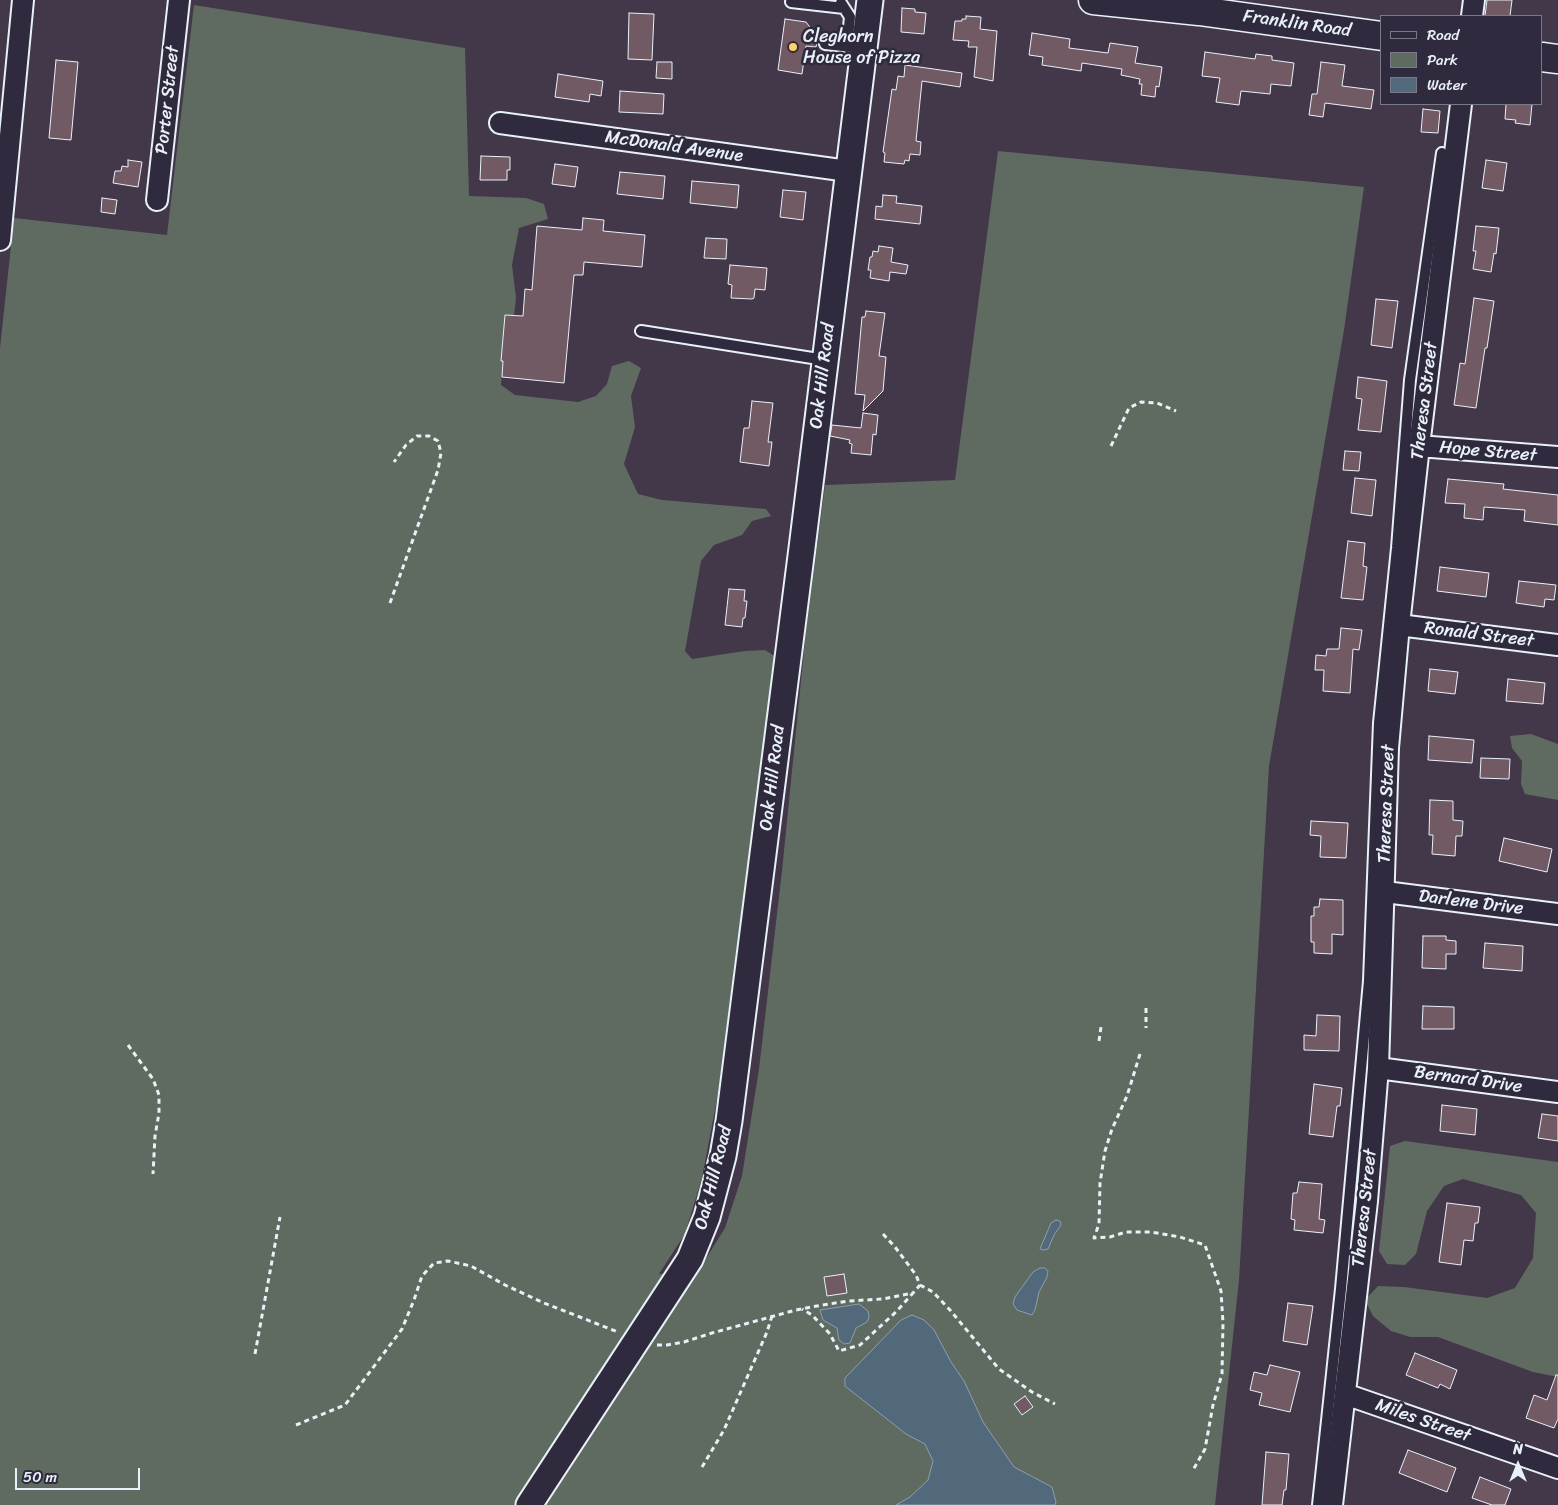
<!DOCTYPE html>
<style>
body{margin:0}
#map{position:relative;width:1558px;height:1505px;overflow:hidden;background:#433849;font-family:Sriracha,sans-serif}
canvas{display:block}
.legend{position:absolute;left:1380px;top:15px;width:162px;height:90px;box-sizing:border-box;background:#2f2a3d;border:1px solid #797a88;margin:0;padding:6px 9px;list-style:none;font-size:15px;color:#e8f1f8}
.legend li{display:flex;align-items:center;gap:10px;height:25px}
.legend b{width:25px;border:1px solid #797a88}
.north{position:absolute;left:1493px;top:1440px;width:50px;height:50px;-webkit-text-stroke:4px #2f2a3d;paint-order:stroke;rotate:0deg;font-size:14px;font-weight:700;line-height:20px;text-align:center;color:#e8f1f8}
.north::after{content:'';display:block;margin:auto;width:18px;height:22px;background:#e8f1f8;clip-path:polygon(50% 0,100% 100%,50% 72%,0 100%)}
.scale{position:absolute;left:15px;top:1468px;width:125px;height:22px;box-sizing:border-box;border:2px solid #e8f1f8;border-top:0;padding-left:6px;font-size:15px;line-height:18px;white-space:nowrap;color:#e8f1f8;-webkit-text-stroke:4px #2f2a3d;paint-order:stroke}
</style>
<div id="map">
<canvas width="1558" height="1505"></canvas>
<ul class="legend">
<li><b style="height:6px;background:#2f2a3d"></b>Road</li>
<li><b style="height:14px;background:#5f6b60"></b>Park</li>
<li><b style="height:14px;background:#51697a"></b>Water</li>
</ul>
<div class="north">N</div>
<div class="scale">50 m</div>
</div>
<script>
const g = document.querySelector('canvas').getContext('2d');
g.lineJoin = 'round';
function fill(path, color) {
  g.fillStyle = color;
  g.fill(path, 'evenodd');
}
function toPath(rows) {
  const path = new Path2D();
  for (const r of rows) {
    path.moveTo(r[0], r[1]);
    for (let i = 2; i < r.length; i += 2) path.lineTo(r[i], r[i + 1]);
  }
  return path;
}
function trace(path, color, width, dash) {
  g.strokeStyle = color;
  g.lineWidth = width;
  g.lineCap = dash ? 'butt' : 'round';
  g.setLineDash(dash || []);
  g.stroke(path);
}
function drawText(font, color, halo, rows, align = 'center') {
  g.font = font + ' Sriracha,sans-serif';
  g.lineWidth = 5;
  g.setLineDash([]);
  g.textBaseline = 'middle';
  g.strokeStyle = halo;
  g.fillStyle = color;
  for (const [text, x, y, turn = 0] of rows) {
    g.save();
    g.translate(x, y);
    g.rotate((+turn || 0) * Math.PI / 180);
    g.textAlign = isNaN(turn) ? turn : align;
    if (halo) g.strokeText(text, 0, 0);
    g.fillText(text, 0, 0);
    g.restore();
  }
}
const green = toPath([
 [194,5,465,48,469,196,526,198,544,204,548,219,519,228,512,265,516,298,514,316,505,315,501,360,503,361,501,385,515,395,578,402,596,396,607,384,612,366,629,361,641,368,631,396,635,427,624,464,638,494,662,500,766,509,771,516,752,521,742,535,714,545,701,561,685,651,692,659,745,651,765,650,779,659,718,1094,702,1178,685,1234,659,1274,697,1273,725,1228,742,1176,759,1069,782,871,806,631,825,485,955,480,998,151,1364,187,1344,330,1269,766,1239,1280,1215,1505,0,1505,0,348,14,218,167,235],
 [1531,734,1558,744,1558,800,1525,794,1521,784,1522,761,1512,748,1510,736],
 [1405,1141,1558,1162,1558,1377,1533,1372,1438,1337,1410,1337,1391,1331,1373,1316,1365,1300,1378,1286,1404,1287,1487,1298,1515,1288,1533,1258,1536,1213,1521,1195,1463,1179,1444,1186,1427,1211,1416,1254,1405,1265,1387,1264,1379,1251,1390,1146]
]);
const water = toPath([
 [1056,1220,1060,1221,1061,1225,1054,1235,1048,1249,1043,1250,1040,1249,1051,1223,1056,1220],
 [1040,1268,1045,1268,1048,1271,1047,1277,1039,1292,1035,1310,1032,1315,1017,1310,1013,1304,1015,1297,1033,1272,1040,1268],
 [859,1304,868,1311,869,1317,867,1322,856,1328,850,1343,844,1344,839,1340,837,1328,823,1320,820,1310,859,1304],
 [912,1315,924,1320,934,1330,951,1362,964,1381,983,1422,1014,1467,1052,1487,1056,1502,1055,1505,896,1505,910,1497,928,1480,933,1461,925,1444,906,1434,845,1386,845,1378,901,1320,912,1315]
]);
const building = toPath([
 [1487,0,1512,0,1510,16,1485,16,1487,0],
 [902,8,915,9,915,12,926,13,924,34,901,32,902,8],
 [629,13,654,14,652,60,628,59,629,13],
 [966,16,981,17,980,29,997,31,993,81,974,77,977,47,968,47,969,41,953,40,955,21,962,21,962,19,966,19,966,16],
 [785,19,806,22,818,38,816,47,806,46,802,74,778,70,785,19],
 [1032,33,1070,39,1069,48,1108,53,1110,43,1138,47,1135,63,1162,67,1159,87,1156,86,1155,97,1141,95,1142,84,1139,84,1140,79,1121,75,1122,69,1082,63,1081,71,1042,65,1043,57,1029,55,1032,33],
 [1205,52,1255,59,1256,54,1272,56,1272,60,1294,63,1291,86,1271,84,1270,94,1241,91,1239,105,1216,102,1220,78,1202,76,1205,52],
 [56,60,78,62,71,140,49,138,56,60],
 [657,62,672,62,672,79,656,78,657,62],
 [1321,62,1345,65,1342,86,1374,90,1371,109,1325,103,1323,117,1309,115,1312,94,1317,94,1321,62],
 [905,65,962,73,960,87,922,81,916,141,921,142,920,155,910,154,909,161,905,160,904,164,884,162,885,153,883,152,892,89,896,90,898,76,904,77,905,65],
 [558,74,603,81,601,96,590,94,589,102,555,97,558,74],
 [620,91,664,94,663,114,619,112,620,91],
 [1506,104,1532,104,1530,125,1515,123,1516,120,1505,119,1506,104],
 [1423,109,1440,111,1438,133,1421,132,1423,109],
 [481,156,510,157,510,170,507,170,507,180,480,180,481,156],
 [128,160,142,162,138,187,113,183,115,171,121,171,122,166,128,167,128,160],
 [1486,160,1507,163,1503,191,1482,188,1486,160],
 [555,164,578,167,575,187,552,184,555,164],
 [620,172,665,176,663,199,617,194,620,172],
 [692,181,739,185,737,208,690,203,692,181],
 [783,190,806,192,803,220,780,217,783,190],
 [883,195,897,196,896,203,922,206,920,224,875,219,876,206,882,207,883,195],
 [102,198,117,200,115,214,101,212,102,198],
 [583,218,604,220,603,231,645,235,642,267,584,262,583,275,574,275,564,383,502,377,503,361,501,361,505,315,523,316,525,289,532,290,537,226,582,230,583,218],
 [1476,226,1499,228,1496,254,1494,253,1491,272,1473,269,1476,251,1473,251,1476,226],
 [706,238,727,239,726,259,704,258,706,238],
 [879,246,893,248,891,262,908,265,906,274,890,272,889,281,870,278,871,270,868,270,870,257,872,257,873,251,878,252,879,246],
 [730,265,767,268,765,290,755,289,754,298,752,299,731,298,732,285,728,284,730,265],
 [1474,298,1494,301,1487,348,1485,348,1476,408,1454,405,1460,363,1465,364,1474,298],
 [1376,299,1398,301,1392,348,1371,345,1376,299],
 [866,311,885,313,879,356,886,357,883,391,863,411,865,395,855,394,862,317,865,317,866,311],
 [1358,377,1387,381,1381,432,1358,430,1362,399,1356,398,1358,377],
 [752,401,773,403,768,442,772,442,769,466,740,462,744,428,749,428,752,401],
 [863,413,878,415,876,435,873,434,871,455,851,453,852,444,849,443,850,440,830,436,832,425,861,428,863,413],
 [1345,451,1361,452,1359,471,1343,470,1345,451],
 [1355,478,1376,480,1372,516,1351,513,1355,478],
 [1448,479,1504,484,1503,489,1558,495,1558,525,1524,521,1525,510,1484,507,1483,520,1464,518,1465,504,1445,503,1448,479],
 [1348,541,1365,543,1363,566,1367,567,1363,600,1341,598,1348,541],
 [1440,567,1489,573,1486,597,1437,591,1440,567],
 [1519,581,1556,585,1554,600,1545,599,1544,607,1516,603,1519,581],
 [729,589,745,590,744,601,747,601,745,618,743,618,742,627,725,625,729,589],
 [1341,628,1362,630,1359,650,1353,649,1350,693,1323,691,1324,670,1315,670,1316,655,1326,656,1327,649,1339,649,1341,628],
 [1430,669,1458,672,1455,694,1428,691,1430,669],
 [1508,679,1545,683,1543,704,1506,701,1508,679],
 [1429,736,1474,740,1472,763,1428,760,1429,736],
 [1481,758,1510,759,1509,779,1480,778,1481,758],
 [1430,800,1453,801,1453,820,1463,821,1462,836,1456,836,1455,856,1432,854,1433,835,1429,835,1430,800],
 [1311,821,1348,823,1346,858,1320,857,1321,836,1310,835,1311,821],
 [1504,838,1552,849,1547,872,1499,861,1504,838],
 [1320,899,1343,900,1343,935,1332,934,1332,954,1314,953,1314,942,1311,942,1311,916,1314,916,1314,907,1319,907,1320,899],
 [1423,936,1446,936,1446,940,1456,941,1456,954,1446,954,1446,969,1422,968,1423,936],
 [1485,943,1523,946,1522,971,1483,968,1485,943],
 [1423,1006,1454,1007,1454,1029,1422,1029,1423,1006],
 [1317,1015,1340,1016,1339,1051,1304,1050,1304,1035,1316,1036,1317,1015],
 [1314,1084,1342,1088,1340,1106,1337,1106,1333,1137,1309,1134,1314,1084],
 [1442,1105,1477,1109,1475,1135,1440,1131,1442,1105],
 [1542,1114,1558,1116,1558,1141,1538,1138,1542,1114],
 [1299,1182,1322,1184,1319,1219,1325,1220,1323,1233,1294,1230,1295,1220,1291,1219,1293,1193,1297,1193,1299,1182],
 [1447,1203,1480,1207,1478,1223,1475,1223,1473,1241,1464,1240,1461,1265,1439,1262,1447,1203],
 [844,1274,847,1293,827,1296,824,1277,844,1274],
 [1288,1303,1313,1306,1307,1345,1283,1341,1288,1303],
 [1415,1353,1457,1370,1450,1389,1440,1384,1438,1388,1406,1375,1415,1353],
 [1270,1365,1300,1372,1290,1412,1259,1405,1262,1393,1250,1390,1254,1372,1267,1375,1270,1365],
 [1556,1375,1558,1375,1558,1419,1554,1428,1526,1418,1534,1395,1547,1400,1556,1375],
 [1025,1396,1033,1407,1022,1415,1014,1404,1025,1396],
 [1408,1450,1456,1468,1447,1492,1399,1473,1408,1450],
 [1266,1452,1289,1454,1286,1490,1284,1490,1282,1505,1262,1505,1266,1452],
 [1480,1477,1511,1489,1505,1505,1492,1505,1472,1498,1480,1477]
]);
const path = toPath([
 [1111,446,1129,408,1141,402,1157,403,1176,411],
 [390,603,438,470,441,453,438,441,429,436,417,436,406,445,394,462],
 [1146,1008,1146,1028],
 [1099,1041,1101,1027],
 [128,1045,153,1079,159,1095,159,1113,155,1136,153,1174],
 [1140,1054,1127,1096,1112,1129,1105,1151,1100,1183,1099,1224,1094,1238,1110,1237,1126,1232,1151,1232,1180,1237,1205,1245,1221,1291,1223,1323,1222,1374,1213,1405,1205,1449,1193,1470],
 [883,1234,895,1247,916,1275,920,1285,913,1293],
 [920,1285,933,1292,950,1310,999,1369,1032,1392,1055,1404],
 [657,1345,667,1345,684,1342,712,1333,796,1310,817,1306,848,1301,883,1299,913,1293,897,1311,860,1345,839,1351,830,1334,812,1315,802,1309],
 [255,1354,280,1217],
 [296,1425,345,1405,402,1329,414,1300,422,1276,434,1263,448,1261,471,1266,505,1285,544,1303,618,1332],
 [702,1467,724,1430,767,1332,772,1316]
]);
const service = toPath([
 [791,2,844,8],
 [841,3,850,17,847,47],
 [825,44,852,47],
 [641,331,825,360],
 [1318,1505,1341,1289,1369,981,1379,723,1397,548,1410,380,1442,153]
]);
const minor = toPath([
 [1472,16,1474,0],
 [500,123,848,171],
 [157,200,179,0],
 [0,240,23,0],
 [1419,446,1558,457],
 [1399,625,1558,645],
 [1385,892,1558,914],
 [1378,1068,1558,1092],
 [1345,1394,1558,1468],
 [1332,1505,1367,1201,1378,1068,1388,748,1399,625,1419,446,1461,104]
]);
const tertiary = toPath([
 [529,1505,690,1259,707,1217,723,1156,729,1121,802,548,870,0]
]);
const secondary = toPath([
 [1093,0,1199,11,1382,36],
 [1542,57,1558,59]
]);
const markers = [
 [793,47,5,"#ffd166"]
];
const streetNames = [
 ["Franklin Road",1297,24,8],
 ["Porter Street",168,100,-84],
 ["McDonald Avenue",674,147,8],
 ["Oak Hill Road",823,376,-83],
 ["Theresa Street",1425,401,-83],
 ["Hope Street",1488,452,5],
 ["Ronald Street",1479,635,7],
 ["Oak Hill Road",773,778,-83],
 ["Theresa Street",1387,804,-88],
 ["Darlene Drive",1471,903,7],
 ["Bernard Drive",1468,1080,8],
 ["Oak Hill Road",714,1178,-76],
 ["Theresa Street",1365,1208,-84],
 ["Miles Street",1423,1421,19]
];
const poiNames = [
 ["Cleghorn",803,37],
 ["House of Pizza",803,58]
];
fill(green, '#5f6b60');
fill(water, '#51697a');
trace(water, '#8d9fac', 1);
fill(building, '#725a65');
trace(building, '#e8f1f8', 1);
trace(service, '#e8f1f8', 14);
trace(minor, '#e8f1f8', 24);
trace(tertiary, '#e8f1f8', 29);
trace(secondary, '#e8f1f8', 31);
trace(path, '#e8f1f8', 3, [5, 4]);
trace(service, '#2f2a3d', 10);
trace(minor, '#2f2a3d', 20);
trace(tertiary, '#2f2a3d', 25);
trace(secondary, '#2f2a3d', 28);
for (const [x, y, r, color] of markers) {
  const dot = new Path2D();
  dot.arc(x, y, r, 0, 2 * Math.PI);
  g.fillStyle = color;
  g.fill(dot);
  trace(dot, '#2f2a3d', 2);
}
drawText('18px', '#e8f1f8', '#2f2a3d', streetNames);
drawText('18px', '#e8f1f8', '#2f2a3d', poiNames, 'left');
</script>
